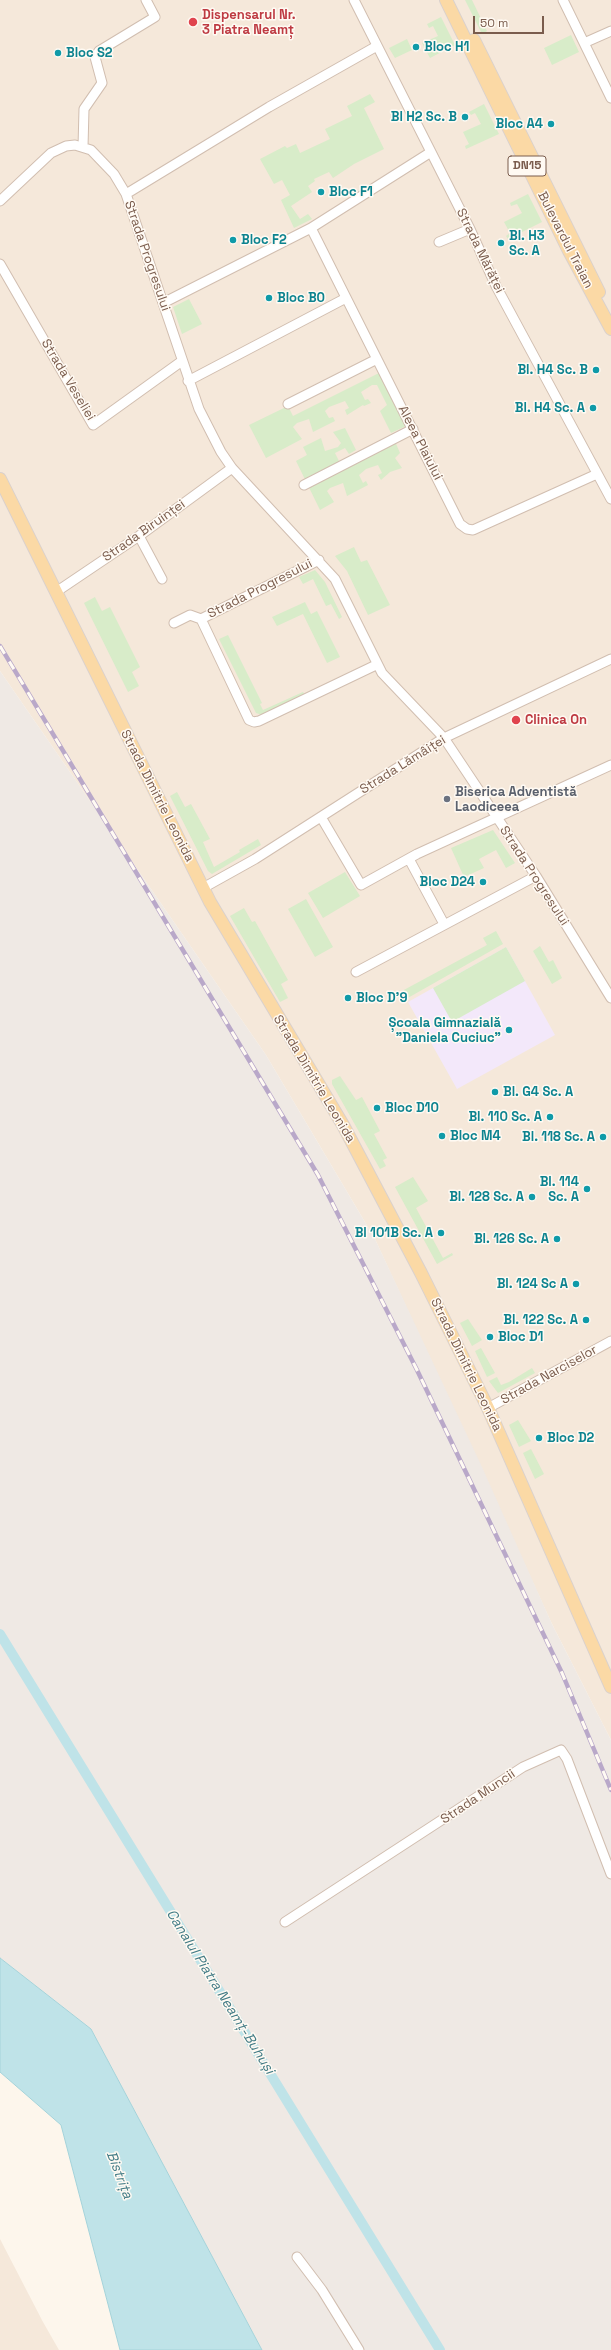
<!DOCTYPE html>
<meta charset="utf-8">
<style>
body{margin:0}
#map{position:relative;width:611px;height:2350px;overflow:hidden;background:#fdf6ec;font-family:"Space Grotesk",sans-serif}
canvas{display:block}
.scale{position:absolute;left:473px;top:16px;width:71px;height:18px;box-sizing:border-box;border:2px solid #7a5c4d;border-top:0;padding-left:5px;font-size:12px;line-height:14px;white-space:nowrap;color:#7a5c4d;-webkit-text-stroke:3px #fffaf3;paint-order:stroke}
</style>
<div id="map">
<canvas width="611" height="2350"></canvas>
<div class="scale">50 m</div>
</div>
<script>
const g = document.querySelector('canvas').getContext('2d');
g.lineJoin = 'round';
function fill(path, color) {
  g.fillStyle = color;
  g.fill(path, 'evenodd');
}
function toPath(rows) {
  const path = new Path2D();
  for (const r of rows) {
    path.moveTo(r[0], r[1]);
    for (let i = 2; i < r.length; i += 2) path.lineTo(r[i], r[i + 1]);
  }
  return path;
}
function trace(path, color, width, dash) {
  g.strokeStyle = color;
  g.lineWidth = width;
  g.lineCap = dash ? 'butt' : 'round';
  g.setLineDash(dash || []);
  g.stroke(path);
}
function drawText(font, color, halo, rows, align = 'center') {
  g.font = font + ' "Space Grotesk",sans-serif';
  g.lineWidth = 3;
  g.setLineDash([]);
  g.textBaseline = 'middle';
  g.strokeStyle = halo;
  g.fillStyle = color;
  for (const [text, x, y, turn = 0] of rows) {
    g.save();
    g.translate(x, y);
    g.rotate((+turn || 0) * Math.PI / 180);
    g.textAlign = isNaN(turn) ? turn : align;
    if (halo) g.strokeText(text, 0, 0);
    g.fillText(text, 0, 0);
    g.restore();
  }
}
const residential = toPath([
 [0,0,611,0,611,1740,552,1624,375,1239,266,1055,0,671],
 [0,2239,43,2322,59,2350,0,2350]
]);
const industrial = toPath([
 [0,671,266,1055,375,1239,482,1467,552,1624,611,1740,611,2350,262,2350,91,2029,0,1958]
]);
const education = toPath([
 [506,947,555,1035,457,1089,408,1002]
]);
const green = toPath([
 [465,0,472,0,487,31,482,34],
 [441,17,455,45,430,58,422,43,438,36,433,26,429,28,427,24],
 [571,35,579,52,552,65,544,48],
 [407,39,412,50,395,58,389,48],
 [370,94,375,102,364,108,384,149,354,164,333,178,329,172,314,179,315,181,308,186,312,192,291,206,300,219,308,214,312,219,294,228,281,200,290,195,282,180,274,184,260,159,285,146,287,148,296,144,300,153,330,139,325,129,352,116,347,106],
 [484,104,499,134,466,149,465,146,469,144,463,132,481,124,475,113,471,115,469,112],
 [528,194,542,222,508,239,506,236,510,233,504,222,522,213,517,204,511,206,510,203],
 [189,299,202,324,182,334,173,307],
 [379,373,406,426,391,433,380,411,387,405,377,385,372,385,361,392,365,400,368,399,371,403,364,406,363,405,347,415,345,410,349,408,345,401,329,407,325,411,329,418,333,417,335,421,313,432,309,419,297,423,293,427,302,439,266,458,249,425,288,406,293,416],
 [345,428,356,450,349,454,345,448,335,453,341,465,394,439,400,453,395,458,402,468,390,472,381,480,378,475,382,473,378,465,366,469,359,475,363,483,366,481,368,485,347,496,343,483,330,488,327,491,334,502,320,510,296,461,307,455,303,447,321,438,325,451,338,447,341,443,333,432],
 [354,547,361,562,367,560,390,605,368,615,347,571,335,556],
 [315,570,325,582,342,617,339,619,331,604,326,606,313,579,303,584,299,577],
 [95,597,102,611,110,607,140,667,132,672,139,686,128,692,84,603],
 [305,602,311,614,317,611,340,657,327,663,303,614,277,626,272,617],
 [228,635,262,703,260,704,263,710,303,692,305,695,262,715,256,713,219,639],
 [177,792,185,807,191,804,210,839,203,842,214,867,240,852,239,850,258,839,261,845,212,874,208,871,170,796],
 [493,830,515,863,506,868,496,850,479,859,484,868,464,877,451,848],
 [345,872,360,896,323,918,308,893],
 [306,899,333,947,315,957,288,909],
 [244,908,252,922,255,921,288,980,281,984,288,998,280,1002,230,916],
 [496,931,503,944,406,999,402,991,487,945,483,938],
 [540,946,549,962,553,960,562,978,552,984,533,951],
 [506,947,525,981,452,1022,433,988],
 [340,1076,356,1100,362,1097,380,1131,374,1134,387,1158,383,1160,386,1166,380,1169,332,1084,332,1080],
 [413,1177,428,1201,416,1208,443,1258,452,1253,453,1255,437,1264,395,1187],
 [468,1319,482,1340,472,1346,460,1323],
 [481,1348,495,1373,487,1377,475,1351],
 [532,1368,535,1373,498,1393,489,1381,497,1377,501,1385,509,1382],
 [518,1420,531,1441,519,1447,509,1425],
 [531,1449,544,1474,535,1479,523,1453]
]);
const water = toPath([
 [0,1958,91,2029,262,2350,120,2350,61,2125,0,2072,0,1958]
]);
const canal = toPath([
 [0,1634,440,2350]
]);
const minor = toPath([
 [354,0,470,229,496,286,611,499],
 [563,0,611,98],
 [584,43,611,31],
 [83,147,84,109,102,83,95,57,99,51,155,17,146,0],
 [431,152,311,228,460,524,467,529,473,530,597,474],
 [126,194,269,107,377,46],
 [0,201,51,153,66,146,75,145,91,150,114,174,126,194,199,409,221,452,232,468,335,579,382,673,444,738,536,876,611,998],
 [439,242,470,229],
 [0,264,93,425,182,361],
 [163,303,311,228],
 [188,381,346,298],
 [288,404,377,359],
 [304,485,413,429],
 [139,536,162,579],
 [56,592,139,536,232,468],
 [201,619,249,720,254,722,259,721,376,665],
 [174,623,190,615,201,619,319,560],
 [321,817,361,885,417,854,611,765],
 [409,859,444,924],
 [203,888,255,859,444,738,611,659],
 [356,972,536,876],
 [488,1408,611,1341],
 [285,1922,523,1767,561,1750,567,1759,611,1874],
 [297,2257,322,2290,359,2350]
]);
const major = toPath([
 [446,0,569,251,611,329],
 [474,40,599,292],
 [0,479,210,902,343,1125,421,1273,488,1408,611,1687]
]);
const rail = toPath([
 [0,646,318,1175,417,1370,562,1673,611,1790]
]);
const markers = [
 [193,22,5,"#e0444e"],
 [416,47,4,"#0f9aa8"],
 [58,53,4,"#0f9aa8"],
 [465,117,4,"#0f9aa8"],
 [551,124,4,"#0f9aa8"],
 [321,192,4,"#0f9aa8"],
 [233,240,4,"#0f9aa8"],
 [501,243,4,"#0f9aa8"],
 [269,298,4,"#0f9aa8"],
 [596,370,4,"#0f9aa8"],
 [593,408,4,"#0f9aa8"],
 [516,720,5,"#e0444e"],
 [447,799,4,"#6b7280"],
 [483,882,4,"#0f9aa8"],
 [348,998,4,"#0f9aa8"],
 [509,1030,4,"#0f9aa8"],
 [495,1092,4,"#0f9aa8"],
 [377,1108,4,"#0f9aa8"],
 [550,1117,4,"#0f9aa8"],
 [442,1136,4,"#0f9aa8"],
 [603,1137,4,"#0f9aa8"],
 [587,1189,4,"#0f9aa8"],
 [532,1197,4,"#0f9aa8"],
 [441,1233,4,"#0f9aa8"],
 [557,1239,4,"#0f9aa8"],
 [576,1284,4,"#0f9aa8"],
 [586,1320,4,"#0f9aa8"],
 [490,1337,4,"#0f9aa8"],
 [539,1438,4,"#0f9aa8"]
];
const shields = [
 [527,166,38]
];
const shieldNames = [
 ["DN15",527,166]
];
const healthNames = [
 ["Dispensarul Nr.",202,15],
 ["3 Piatra Neamț",202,30],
 ["Clinica On",525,720]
];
const cultureNames = [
 ["Bloc H1",424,47,"left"],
 ["Bloc S2",66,53,"left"],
 ["Bl H2 Sc. B",457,117],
 ["Bloc A4",543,124],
 ["Bloc F1",329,192,"left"],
 ["Bl. H3",509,236,"left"],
 ["Sc. A",509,251,"left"],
 ["Bloc F2",241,240,"left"],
 ["Bloc B0",277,298,"left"],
 ["Bl. H4 Sc. B",588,370],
 ["Bl. H4 Sc. A",585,408],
 ["Bloc D24",475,882],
 ["Bloc D'9",356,998,"left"],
 ["Școala Gimnazială",501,1023],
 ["\"Daniela Cuciuc\"",501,1038],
 ["Bl. G4 Sc. A",503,1092,"left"],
 ["Bloc D10",385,1108,"left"],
 ["Bl. 110 Sc. A",542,1117],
 ["Bloc M4",450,1136,"left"],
 ["Bl. 118 Sc. A",595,1137],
 ["Bl. 114",579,1182],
 ["Sc. A",579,1197],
 ["Bl. 128 Sc. A",524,1197],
 ["Bl 101B Sc. A",433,1233],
 ["Bl. 126 Sc. A",549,1239],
 ["Bl. 124 Sc A",568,1284],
 ["Bl. 122 Sc. A",578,1320],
 ["Bloc D1",498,1337,"left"],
 ["Bloc D2",547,1438,"left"]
];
const streetNames = [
 ["Bulevardul Traian",565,240,63],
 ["Strada Mărăței",480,251,64],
 ["Strada Progresului",147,256,71],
 ["Strada Veseliei",68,380,59],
 ["Aleea Plaiului",420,443,63],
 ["Strada Biruinței",144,531,-35],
 ["Strada Progresului",260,589,-27],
 ["Strada Lămâiței",403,765,-32],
 ["Strada Dimitrie Leonida",157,796,63],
 ["Strada Progresului",534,876,57],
 ["Strada Dimitrie Leonida",314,1079,59],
 ["Strada Dimitrie Leonida",466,1365,64],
 ["Strada Narciselor",549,1375,-29],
 ["Strada Muncii",478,1797,-34]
];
const worshipNames = [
 ["Biserica Adventistă",455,792],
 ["Laodiceea",455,807]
];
const waterNames = [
 ["Canalul Piatra Neamț-Buhuși",220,1992,58],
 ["Bistrița",119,2175,69]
];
fill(residential, '#f5e8da');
fill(industrial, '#efe9e4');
fill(education, '#f3e8fa');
fill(green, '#d8ecc9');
fill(water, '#bfe3e8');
trace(water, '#a5d3da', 1);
trace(canal, '#bfe3e8', 10);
trace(minor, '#d1beb0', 11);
trace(major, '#dad1cd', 14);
trace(minor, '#fff', 9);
trace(major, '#fbd9a5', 12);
trace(rail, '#b9a8c9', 4.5);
trace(rail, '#fffaf3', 3, [9]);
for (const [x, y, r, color] of markers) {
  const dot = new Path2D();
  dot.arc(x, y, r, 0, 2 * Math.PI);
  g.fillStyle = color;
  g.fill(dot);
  trace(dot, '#fffaf3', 1.5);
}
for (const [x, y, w] of shields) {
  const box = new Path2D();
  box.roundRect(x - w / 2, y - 10, w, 20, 3);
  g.fillStyle = '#fffaf3';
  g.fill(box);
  trace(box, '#7a5c4d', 1);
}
drawText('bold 12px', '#7a5c4d', null, shieldNames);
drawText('bold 13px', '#be3a42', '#fffaf3', healthNames, 'left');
drawText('bold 13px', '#0d838f', '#fffaf3', cultureNames, 'right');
drawText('13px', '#7a5c4d', '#fffaf3', streetNames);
drawText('bold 13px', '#5b616d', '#fffaf3', worshipNames, 'left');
drawText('italic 14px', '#437c86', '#fffaf3', waterNames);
</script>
